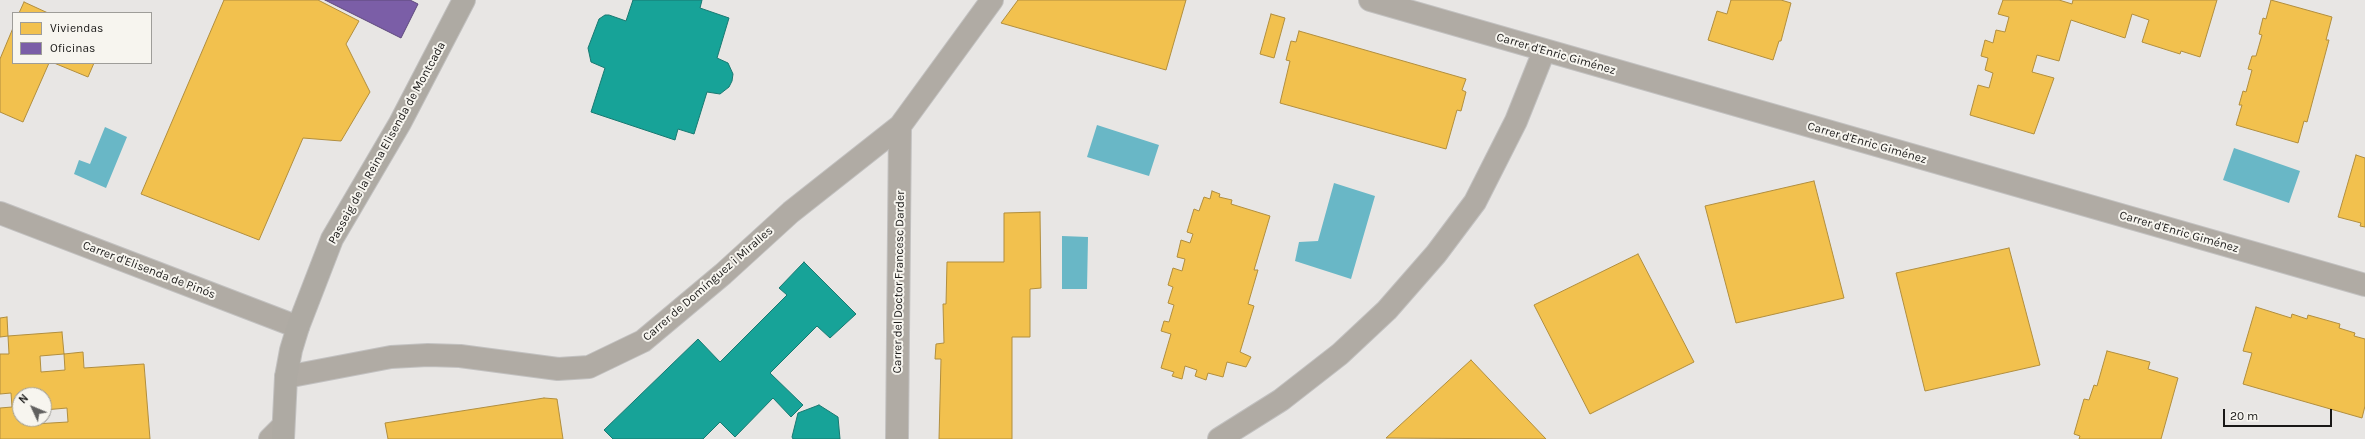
<!DOCTYPE html>
<meta charset="utf-8">
<style>
body{margin:0}
#map{position:relative;width:2365px;height:439px;overflow:hidden;background:#e8e6e4;font-family:Karla,sans-serif}
canvas{display:block}
.legend{position:absolute;left:12px;top:12px;width:140px;height:52px;box-sizing:border-box;background:#f7f5ef;border:1px solid #9e9d99;margin:0;padding:5px 7px;list-style:none;font-size:12px;color:#191817}
.legend li{display:flex;align-items:center;gap:8px;height:20px}
.legend b{width:20px;border:1px solid #9e9d99}
.north{position:absolute;left:12px;top:387px;width:40px;height:40px;box-sizing:border-box;background:#f7f5ef;border:1px solid #9e9d99;border-radius:50%;rotate:314deg;font-size:11px;font-weight:700;line-height:16px;text-align:center;color:#191817}
.north::after{content:'';display:block;margin:auto;width:14px;height:18px;background:#61605f;clip-path:polygon(50% 0,100% 100%,50% 72%,0 100%)}
.scale{position:absolute;left:2223px;top:409px;width:109px;height:18px;box-sizing:border-box;border:2px solid #191817;border-top:0;padding-left:5px;font-size:12px;line-height:14px;white-space:nowrap;color:#191817;-webkit-text-stroke:3px #f7f5ef;paint-order:stroke}
</style>
<div id="map">
<canvas width="2365" height="439"></canvas>
<ul class="legend">
<li><b style="height:11px;background:#f2c14e"></b>Viviendas</li>
<li><b style="height:11px;background:#7b5ea7"></b>Oficinas</li>
</ul>
<div class="north">N</div>
<div class="scale">20 m</div>
</div>
<script>
const g = document.querySelector('canvas').getContext('2d');
g.lineJoin = 'round';
function fill(path, color) {
  g.fillStyle = color;
  g.fill(path, 'evenodd');
}
function toPath(rows) {
  const path = new Path2D();
  for (const r of rows) {
    path.moveTo(r[0], r[1]);
    for (let i = 2; i < r.length; i += 2) path.lineTo(r[i], r[i + 1]);
  }
  return path;
}
function trace(path, color, width, dash) {
  g.strokeStyle = color;
  g.lineWidth = width;
  g.lineCap = dash ? 'butt' : 'round';
  g.setLineDash(dash || []);
  g.stroke(path);
}
function drawText(font, color, halo, rows, align = 'center') {
  g.font = font + ' Karla,sans-serif';
  g.lineWidth = 4;
  g.setLineDash([]);
  g.textBaseline = 'middle';
  g.strokeStyle = halo;
  g.fillStyle = color;
  for (const [text, x, y, turn = 0] of rows) {
    g.save();
    g.translate(x, y);
    g.rotate((+turn || 0) * Math.PI / 180);
    g.textAlign = isNaN(turn) ? turn : align;
    if (halo) g.strokeText(text, 0, 0);
    g.fillText(text, 0, 0);
    g.restore();
  }
}
const water = toPath([
 [1097,125,1159,145,1149,176,1087,157],
 [105,127,127,137,106,188,74,174,79,160,90,164],
 [2234,148,2300,171,2289,203,2223,180],
 [1334,183,1375,196,1351,279,1295,261,1299,242,1318,241],
 [1062,236,1088,237,1087,289,1062,289]
]);
const homes = toPath([
 [224,0,318,0,359,21,346,44,370,92,341,141,303,138,259,240,141,194,224,0],
 [1018,0,1186,0,1166,70,1001,23,1018,0],
 [1731,0,1781,0,1791,3,1781,41,1779,41,1773,60,1708,40,1717,11,1727,14,1731,0],
 [2003,0,2059,0,2072,4,2073,0,2217,0,2200,57,2181,51,2180,54,2142,42,2149,20,2132,14,2125,38,2071,20,2059,61,2037,55,2032,72,2054,78,2034,134,1970,115,1978,85,1989,88,1993,73,1985,70,1988,58,1981,56,1985,40,1993,43,1996,30,2005,32,2009,17,1998,14,2003,0],
 [2271,0,2332,17,2326,40,2329,40,2307,122,2304,121,2298,143,2236,125,2242,105,2239,105,2243,91,2246,92,2252,70,2248,69,2252,56,2256,56,2262,35,2259,34,2263,18,2266,19,2271,0],
 [24,2,48,13,19,13,24,2],
 [1271,14,1285,18,1274,58,1260,54,1271,14],
 [13,28,13,63,49,63,23,122,0,112,0,59,13,28],
 [1299,31,1466,79,1462,90,1466,92,1461,111,1457,110,1446,149,1280,103,1290,61,1286,60,1291,41,1296,42,1299,31],
 [54,63,94,63,88,77,54,63],
 [2356,155,2365,158,2365,227,2360,226,2361,223,2338,217,2356,155],
 [1814,181,1844,298,1736,323,1705,206,1814,181],
 [1212,191,1220,194,1219,197,1232,200,1231,204,1270,216,1254,270,1258,270,1248,304,1254,306,1240,352,1251,357,1246,367,1227,362,1223,377,1208,373,1206,380,1195,376,1197,370,1185,366,1182,379,1172,376,1174,372,1161,368,1171,334,1161,331,1164,321,1169,322,1174,305,1168,303,1173,287,1168,285,1173,268,1182,271,1185,259,1177,257,1181,240,1190,243,1193,234,1187,232,1194,209,1199,211,1204,197,1210,199,1212,191],
 [1040,212,1041,288,1030,289,1030,337,1012,337,1012,439,939,439,941,359,935,359,936,344,944,343,943,304,946,304,947,262,1004,262,1004,213,1040,212],
 [2009,248,2040,365,1925,391,1896,273,2009,248],
 [1638,254,1694,362,1590,414,1534,305,1638,254],
 [2256,307,2291,318,2292,314,2307,319,2308,315,2340,324,2339,328,2355,333,2354,336,2365,339,2365,406,2362,418,2243,384,2252,353,2243,351,2256,307],
 [7,317,8,336,0,337,0,318,7,317],
 [62,332,64,354,83,352,84,368,144,364,150,439,0,439,0,408,12,407,11,393,0,394,0,354,9,354,8,336,62,332],
 [64,354,65,370,41,372,40,356,64,354],
 [20,395,44,395,44,410,67,408,68,422,34,424,33,419,20,419,20,395],
 [2107,351,2150,362,2148,369,2178,378,2161,439,2079,439,2080,436,2074,434,2084,399,2089,400,2094,385,2097,386,2107,351],
 [1471,360,1546,439,1386,438,1471,360],
 [544,398,557,399,563,439,388,439,385,423,544,398]
]);
const offices = toPath([
 [325,0,410,0,418,4,401,38,325,0]
]);
const public = toPath([
 [633,0,702,0,700,8,729,18,717,58,728,63,733,74,732,81,729,87,720,94,707,92,694,134,678,129,675,140,591,112,605,68,591,62,588,48,599,19,605,15,609,15,626,21,633,0],
 [804,262,856,314,830,338,817,326,770,373,803,405,791,417,773,398,735,437,720,422,703,439,613,439,604,430,698,339,720,362,787,295,779,288,804,262],
 [819,405,838,417,840,439,793,439,792,437,798,413,819,405]
]);
const street = toPath([
 [1370,0,2365,285],
 [0,213,298,327],
 [286,377,391,357,428,355,460,356,558,369,589,367,643,341,723,274,791,212,900,126,992,0],
 [270,439,282,427],
 [897,439,900,126],
 [1219,439,1281,400,1340,354,1387,310,1436,254,1475,202,1516,121,1544,51]
]);
const secondary = toPath([
 [283,439,286,377,291,350,298,327,332,239,400,123,464,0]
]);
const streetNames = [
 ["Carrer d'Enric Giménez",1556,54,16],
 ["Passeig de la Reina Elisenda de Montcada",387,143,-61],
 ["Carrer d'Enric Giménez",1867,143,16],
 ["Carrer d'Enric Giménez",2179,232,16],
 ["Carrer d'Elisenda de Pinós",149,270,21],
 ["Carrer del Doctor Francesc Darder",899,282,-89],
 ["Carrer de Domínguez i Miralles",708,284,-41]
];
fill(water, '#69b7c6');
fill(homes, '#f2c14e');
trace(homes, '#b18e3e', 1);
fill(offices, '#7b5ea7');
trace(offices, '#5e497c', 1);
fill(public, '#17a398');
trace(public, '#187971', 1);
trace(street, '#c2c1c0', 24);
trace(secondary, '#c2c1c0', 24);
trace(street, '#b0aba4', 22);
trace(secondary, '#aeaaa3', 22);
drawText('12px', '#191817', '#f7f5ef', streetNames);
</script>
